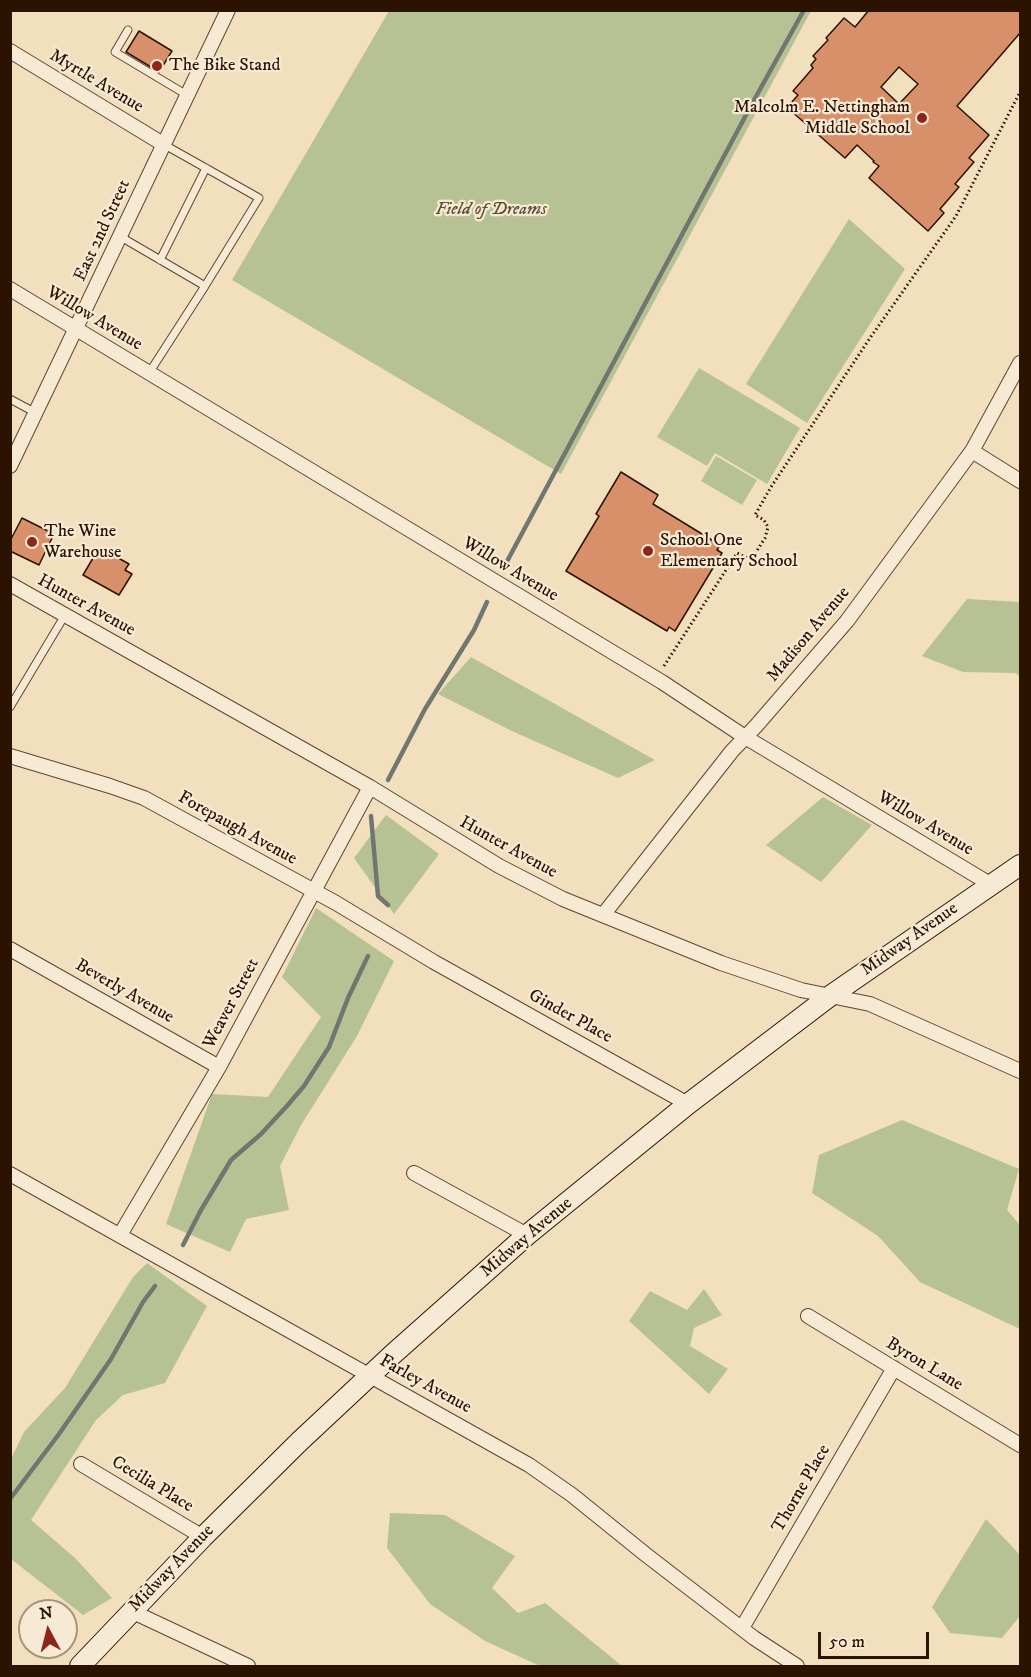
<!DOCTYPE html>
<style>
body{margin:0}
#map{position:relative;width:1031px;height:1677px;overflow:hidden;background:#f2dfbe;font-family:"IM FELL DW Pica",serif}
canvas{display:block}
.frame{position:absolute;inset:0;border:12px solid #2c1200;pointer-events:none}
.north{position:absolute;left:18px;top:1599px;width:60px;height:60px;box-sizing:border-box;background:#f7ead5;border:2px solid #a69480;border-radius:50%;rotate:353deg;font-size:16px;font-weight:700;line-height:24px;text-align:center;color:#2c1200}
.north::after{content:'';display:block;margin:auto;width:21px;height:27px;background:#8f2418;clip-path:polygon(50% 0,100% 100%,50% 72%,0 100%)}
.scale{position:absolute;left:818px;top:1632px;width:111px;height:27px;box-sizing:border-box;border:3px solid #2c1200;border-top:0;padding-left:8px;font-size:18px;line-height:21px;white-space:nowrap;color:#2c1200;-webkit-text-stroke:4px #f7ead5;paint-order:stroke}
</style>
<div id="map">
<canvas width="1031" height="1677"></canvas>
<div class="frame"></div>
<div class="north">N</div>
<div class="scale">50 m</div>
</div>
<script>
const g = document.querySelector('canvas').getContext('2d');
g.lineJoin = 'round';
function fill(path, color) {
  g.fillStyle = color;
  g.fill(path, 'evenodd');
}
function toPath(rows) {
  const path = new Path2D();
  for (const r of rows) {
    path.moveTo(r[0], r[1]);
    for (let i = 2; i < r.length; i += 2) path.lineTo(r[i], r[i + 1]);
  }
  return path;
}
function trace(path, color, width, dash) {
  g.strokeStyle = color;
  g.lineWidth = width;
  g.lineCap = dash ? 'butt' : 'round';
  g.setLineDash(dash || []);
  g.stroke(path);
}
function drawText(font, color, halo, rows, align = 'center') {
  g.font = font + ' "IM FELL DW Pica",serif';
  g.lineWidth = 4.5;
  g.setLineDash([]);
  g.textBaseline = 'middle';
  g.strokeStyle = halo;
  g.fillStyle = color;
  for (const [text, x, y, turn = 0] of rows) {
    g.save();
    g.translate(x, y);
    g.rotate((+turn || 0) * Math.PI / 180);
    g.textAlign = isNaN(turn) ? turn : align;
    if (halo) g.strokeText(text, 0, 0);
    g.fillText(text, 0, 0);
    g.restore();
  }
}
const green = toPath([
 [389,11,811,11,561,474,232,280],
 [849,219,905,269,807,423,746,384],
 [699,368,800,428,767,484,715,453,707,466,657,437],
 [716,456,757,480,742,505,701,481],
 [967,599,1020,602,1020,677,1016,673,963,672,922,656],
 [471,657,655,760,618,778,514,732,438,694],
 [823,797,872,825,821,882,766,845],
 [386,815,439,854,394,914,354,858],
 [316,908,394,961,357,1036,301,1125,280,1166,289,1210,246,1219,230,1252,166,1224,212,1094,268,1097,321,1017,282,977],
 [902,1120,1019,1169,1007,1210,1020,1225,1020,1329,920,1282,878,1236,812,1193,819,1155],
 [147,1263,207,1306,165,1383,123,1395,96,1420,31,1520,75,1558,112,1598,83,1615,11,1559,11,1459,24,1432,65,1388,133,1277],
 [704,1289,722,1315,694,1328,690,1346,728,1369,709,1394,629,1321,650,1291,687,1310],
 [390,1513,445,1515,515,1556,492,1588,518,1613,545,1603,622,1666,540,1666,485,1641,430,1604,387,1548],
 [986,1519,1020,1555,1020,1616,1002,1638,950,1633,932,1607]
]);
const stream = toPath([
 [504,567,753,102,804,10],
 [388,780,425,709,474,630,487,602],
 [371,816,378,896,388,905],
 [183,1245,201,1210,231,1160,261,1134,286,1107,304,1086,329,1047,348,998,368,956],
 [10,1499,59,1434,111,1359,143,1302,155,1286]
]);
const building = toPath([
 [869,10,1020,10,1020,33,957,106,989,135,969,158,974,162,955,184,959,187,940,209,944,213,928,231,869,178,879,166,873,162,874,161,857,145,845,158,791,111,795,107,791,103,798,95,793,91,813,68,811,65,816,59,813,56,828,40,826,38,844,18,855,27,869,10],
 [899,67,918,84,899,104,881,87,899,67],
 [139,31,172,51,159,72,126,52,139,31],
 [621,472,658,495,653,504,720,545,717,550,722,553,675,631,669,627,667,631,566,571,599,516,596,514,621,472],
 [22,518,54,534,39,565,10,551,10,541,22,518],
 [106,551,129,564,125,570,132,574,119,595,83,575,96,553,102,556,106,551]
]);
const path = toPath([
 [664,666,737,553,751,560,765,538,768,527,764,520,755,515,771,487,870,338,956,216,1020,92]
]);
const lane = toPath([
 [128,30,115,52,187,95],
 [163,144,259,198,205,286],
 [121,237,205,286,149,373],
 [160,260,206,168],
 [10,399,36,413],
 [10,707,65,615]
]);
const street = toPath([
 [10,51,163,144],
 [10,289,662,682,745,737,990,884],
 [972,451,1020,481],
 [10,466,228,10],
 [10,584,370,787,499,866,563,899,721,963,801,990,870,1004,1020,1071],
 [10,756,110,786,144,798,336,903,434,962,688,1104],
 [603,915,732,751,756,726,847,621,972,451,1020,363],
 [10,949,219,1067],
 [414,1173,527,1235],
 [10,1174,529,1465,572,1495,645,1554,754,1638,797,1666],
 [120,1235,219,1067,370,787],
 [808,1316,1020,1445],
 [81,1464,203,1537],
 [131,1611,248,1666],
 [742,1628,894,1368]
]);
const secondary = toPath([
 [80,1666,203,1537,300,1441,392,1355,527,1235,688,1104,830,996,1020,865]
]);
const markers = [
 [157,66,6,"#8f2418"],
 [922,118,6,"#8f2418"],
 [32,542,6,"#8f2418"],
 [648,551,6,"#8f2418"]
];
const poiNames = [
 ["The Bike Stand",169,66],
 ["Malcolm E. Nettingham",910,108,"right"],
 ["Middle School",910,129,"right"],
 ["The Wine",44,532],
 ["Warehouse",44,553],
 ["School One",660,541],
 ["Elementary School",660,562]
];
const streetNames = [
 ["Myrtle Avenue",96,82,31],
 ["East 2nd Street",103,231,-65],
 ["Willow Avenue",94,319,31],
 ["Willow Avenue",510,570,31],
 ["Hunter Avenue",86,606,29],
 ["Madison Avenue",809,635,-50],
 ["Willow Avenue",925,824,31],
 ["Forepaugh Avenue",237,829,29],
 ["Hunter Avenue",508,848,29],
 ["Midway Avenue",910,940,-35],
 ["Beverly Avenue",124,992,30],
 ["Weaver Street",232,1004,-62],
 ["Ginder Place",570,1017,29],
 ["Midway Avenue",527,1238,-40],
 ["Byron Lane",924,1365,31],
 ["Farley Avenue",425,1385,29],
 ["Cecilia Place",152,1485,31],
 ["Thorne Place",802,1489,-60],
 ["Midway Avenue",172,1569,-46]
];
const parkNames = [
 ["Field of Dreams",491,210]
];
fill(green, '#b7c294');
trace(stream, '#717770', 4.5);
fill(building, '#d8906a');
trace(building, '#2c1200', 1.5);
trace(lane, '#5e4530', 9);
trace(street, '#5e4530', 16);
trace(secondary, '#2c1200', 22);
trace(path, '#2c1200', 3, [1.5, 3]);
trace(lane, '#f7ead5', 7);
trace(street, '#f7ead5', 14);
trace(secondary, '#f7ead5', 20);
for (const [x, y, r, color] of markers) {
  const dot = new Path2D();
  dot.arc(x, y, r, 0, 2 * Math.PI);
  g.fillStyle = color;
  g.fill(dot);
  trace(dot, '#f7ead5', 2);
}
drawText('18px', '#2c1200', '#f7ead5', poiNames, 'left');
drawText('18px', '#2c1200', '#f7ead5', streetNames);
drawText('italic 18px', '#5d5034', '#f7ead5', parkNames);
</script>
